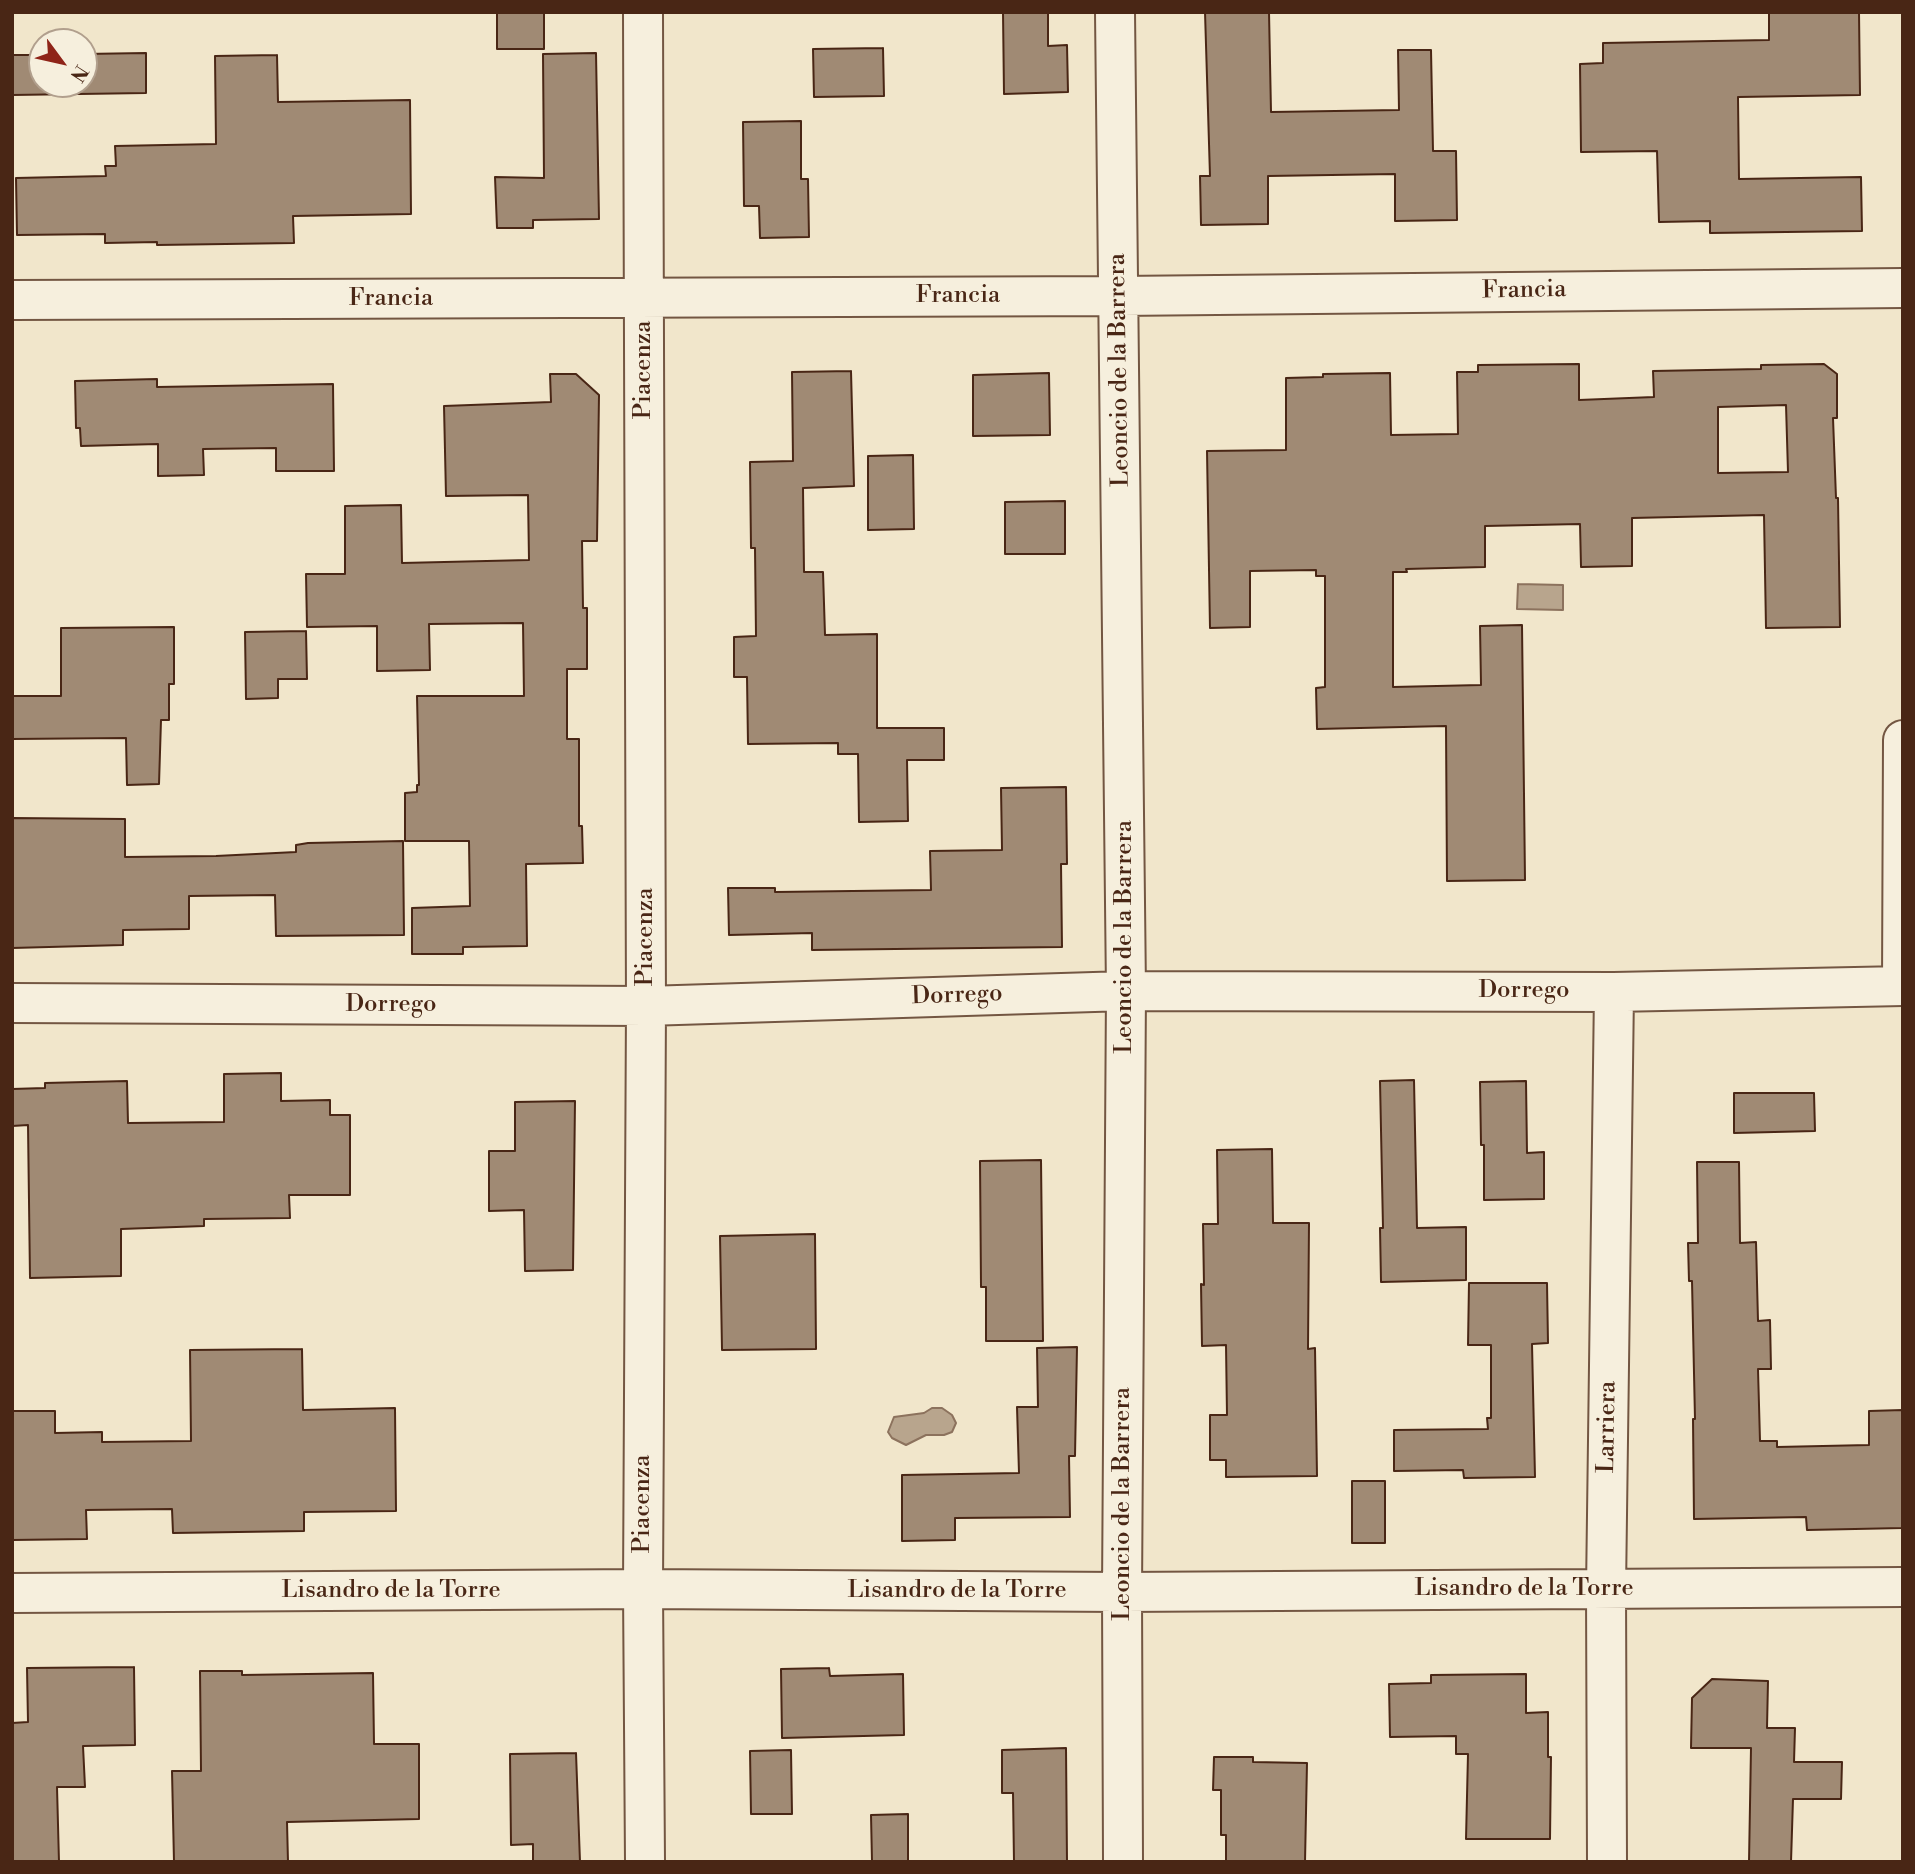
<!DOCTYPE html>
<style>
body{margin:0}
#map{position:relative;width:1915px;height:1874px;overflow:hidden;background:#f1e6cb;font-family:"Libre Bodoni",serif}
canvas{display:block}
.frame{position:absolute;inset:0;border:14px solid #492615;pointer-events:none}
.north{position:absolute;left:28px;top:28px;width:70px;height:70px;box-sizing:border-box;background:#f6efdd;border:2px solid #b19f8d;border-radius:50%;rotate:123deg;font-size:19px;font-weight:700;line-height:28px;text-align:center;color:#492615}
.north::after{content:'';display:block;margin:auto;width:24px;height:32px;background:#8f2418;clip-path:polygon(50% 0,100% 100%,50% 72%,0 100%)}
</style>
<div id="map">
<canvas width="1915" height="1874"></canvas>
<div class="frame"></div>
<div class="north">N</div>
</div>
<script>
const g = document.querySelector('canvas').getContext('2d');
g.lineJoin = 'round';
function fill(path, color) {
  g.fillStyle = color;
  g.fill(path, 'evenodd');
}
function toPath(rows) {
  const path = new Path2D();
  for (const r of rows) {
    path.moveTo(r[0], r[1]);
    for (let i = 2; i < r.length; i += 2) path.lineTo(r[i], r[i + 1]);
  }
  return path;
}
function trace(path, color, width, dash) {
  g.strokeStyle = color;
  g.lineWidth = width;
  g.lineCap = dash ? 'butt' : 'round';
  g.setLineDash(dash || []);
  g.stroke(path);
}
function drawText(font, color, halo, rows, align = 'center') {
  g.font = font + ' "Libre Bodoni",serif';
  g.lineWidth = 5;
  g.setLineDash([]);
  g.textBaseline = 'middle';
  g.strokeStyle = halo;
  g.fillStyle = color;
  for (const [text, x, y, turn = 0] of rows) {
    g.save();
    g.translate(x, y);
    g.rotate((+turn || 0) * Math.PI / 180);
    g.textAlign = isNaN(turn) ? turn : align;
    if (halo) g.strokeText(text, 0, 0);
    g.fillText(text, 0, 0);
    g.restore();
  }
}
const water = toPath([
 [1518,584,1563,585,1563,610,1517,609,1518,584],
 [932,1408,942,1408,952,1415,956,1423,952,1432,944,1435,926,1435,906,1445,892,1438,888,1432,894,1417,924,1413,932,1408]
]);
const building = toPath([
 [497,12,544,12,544,49,497,49,497,12],
 [1003,12,1048,12,1048,46,1067,45,1068,92,1004,94,1003,12],
 [1205,12,1269,12,1271,112,1399,110,1398,50,1431,50,1433,151,1456,151,1457,220,1395,221,1395,174,1268,176,1268,224,1201,225,1200,176,1210,176,1205,12],
 [1769,12,1859,12,1860,95,1738,97,1739,179,1861,177,1862,231,1710,233,1710,221,1659,222,1657,151,1581,152,1580,64,1603,63,1603,43,1769,40,1769,12],
 [883,48,884,96,814,97,813,49,883,48],
 [146,53,146,93,12,95,12,55,42,55,42,84,84,84,84,54,146,53],
 [596,53,599,219,533,220,533,228,497,228,495,177,544,178,543,54,596,53],
 [277,55,278,102,410,100,411,214,293,216,294,243,157,245,157,242,105,243,105,234,17,235,16,178,106,176,105,166,116,166,115,146,216,144,215,56,277,55],
 [801,121,801,179,808,179,809,237,760,238,759,206,744,206,743,122,801,121],
 [1579,364,1579,400,1654,397,1653,371,1761,369,1761,365,1824,364,1837,374,1837,418,1833,418,1836,498,1838,498,1840,627,1766,628,1764,515,1632,518,1632,566,1581,567,1580,524,1485,526,1485,567,1406,569,1407,572,1393,572,1393,687,1481,685,1480,626,1522,625,1525,880,1447,881,1446,726,1317,729,1316,688,1325,687,1325,576,1316,576,1316,570,1250,571,1250,627,1210,628,1207,451,1286,450,1286,378,1323,377,1323,374,1390,373,1391,435,1458,434,1457,372,1478,372,1478,365,1579,364],
 [1786,405,1788,472,1718,473,1718,407,1786,405],
 [851,371,854,486,803,488,804,572,823,572,825,635,877,634,877,728,944,728,944,760,907,760,908,821,859,822,858,754,838,754,838,743,748,744,747,677,734,677,734,637,756,636,755,548,751,548,750,462,793,461,792,372,851,371],
 [1049,373,1050,435,973,436,973,375,1049,373],
 [550,374,576,374,599,395,597,541,582,541,583,608,587,608,587,669,567,669,567,739,579,739,579,826,582,826,583,863,526,864,527,946,463,947,463,954,412,954,412,908,470,906,469,841,405,841,405,793,417,792,417,785,419,785,417,696,524,696,523,623,429,624,430,670,377,671,377,626,307,627,306,574,345,574,345,506,401,505,402,563,529,560,528,495,446,496,444,406,551,402,550,374],
 [157,379,157,387,333,384,334,471,276,471,276,448,203,449,204,475,158,476,158,444,81,446,80,428,76,428,75,381,157,379],
 [913,455,914,529,868,530,868,456,913,455],
 [1065,501,1065,554,1005,554,1005,502,1065,501],
 [174,627,174,684,169,684,169,720,161,720,159,784,127,785,126,738,12,739,12,696,61,696,61,628,174,627],
 [306,631,307,679,278,679,278,698,246,699,245,632,306,631],
 [1066,787,1067,864,1061,864,1062,947,812,950,812,933,729,935,728,888,775,888,775,892,931,890,930,851,1002,850,1001,788,1066,787],
 [12,818,125,819,125,857,216,856,296,852,296,845,308,843,403,841,404,935,276,936,275,895,189,896,189,929,123,930,123,945,12,948,12,818],
 [281,1073,281,1101,330,1100,330,1115,350,1115,350,1195,289,1195,290,1218,204,1219,204,1226,121,1229,121,1276,30,1278,28,1125,12,1126,12,1089,45,1088,45,1083,127,1081,128,1123,224,1122,224,1074,281,1073],
 [1414,1080,1417,1228,1466,1227,1466,1280,1381,1282,1380,1228,1383,1228,1380,1081,1414,1080],
 [1526,1081,1527,1153,1544,1152,1544,1199,1484,1200,1484,1145,1481,1145,1480,1082,1526,1081],
 [1734,1093,1814,1093,1815,1131,1734,1133,1734,1093],
 [575,1101,573,1270,525,1271,524,1210,489,1211,489,1151,515,1151,515,1102,575,1101],
 [1272,1149,1273,1223,1309,1223,1308,1349,1315,1348,1317,1476,1226,1477,1226,1460,1210,1460,1210,1415,1227,1415,1226,1345,1202,1346,1201,1284,1204,1285,1203,1224,1218,1224,1217,1150,1272,1149],
 [1041,1160,1043,1341,986,1341,986,1287,981,1287,980,1161,1041,1160],
 [1697,1162,1739,1162,1740,1243,1756,1242,1758,1321,1770,1320,1771,1369,1758,1369,1760,1441,1777,1441,1777,1447,1869,1445,1869,1411,1903,1410,1903,1528,1807,1530,1806,1517,1694,1519,1693,1419,1695,1419,1692,1281,1689,1281,1688,1243,1698,1243,1697,1162],
 [815,1234,816,1349,722,1350,720,1236,815,1234],
 [1469,1283,1547,1283,1548,1343,1532,1344,1535,1477,1464,1478,1463,1470,1394,1471,1394,1430,1488,1429,1487,1418,1491,1418,1491,1345,1468,1345,1469,1283],
 [1077,1347,1075,1456,1069,1456,1070,1517,955,1518,955,1540,902,1541,902,1475,1019,1473,1017,1407,1038,1407,1037,1348,1077,1347],
 [302,1349,303,1410,395,1408,396,1511,304,1512,304,1531,173,1533,172,1509,86,1510,87,1539,12,1540,12,1411,55,1411,55,1433,102,1432,102,1442,191,1441,190,1350,302,1349],
 [1352,1481,1385,1481,1385,1543,1352,1543,1352,1481],
 [134,1667,135,1745,83,1746,85,1787,57,1787,59,1862,12,1862,12,1723,28,1722,27,1668,134,1667],
 [829,1668,830,1676,903,1674,904,1735,782,1738,781,1669,829,1668],
 [200,1671,242,1671,242,1675,373,1673,374,1744,419,1744,419,1819,287,1822,288,1862,174,1862,172,1771,201,1771,200,1671],
 [1526,1674,1526,1713,1548,1712,1548,1757,1551,1757,1550,1839,1466,1839,1468,1754,1456,1754,1456,1736,1390,1737,1389,1684,1431,1683,1431,1675,1526,1674],
 [1712,1679,1768,1681,1767,1728,1795,1728,1794,1762,1842,1762,1841,1799,1793,1799,1791,1862,1749,1862,1751,1748,1691,1748,1692,1698,1712,1679],
 [1066,1748,1067,1862,1014,1862,1013,1793,1002,1793,1002,1750,1066,1748],
 [791,1750,792,1814,751,1814,750,1751,791,1750],
 [576,1753,580,1862,533,1862,533,1844,511,1845,510,1754,576,1753],
 [1214,1757,1253,1757,1253,1762,1307,1763,1305,1862,1226,1862,1226,1835,1221,1835,1221,1790,1213,1790,1214,1757],
 [908,1814,908,1862,872,1862,871,1815,908,1814]
]);
const minor = toPath([
 [643,12,646,1006,643,1589,645,1862],
 [1115,12,1126,991,1122,1592,1123,1862],
 [12,300,1119,296,1903,288],
 [1902,986,1903,740],
 [12,1003,646,1006,1126,991,1614,992,1903,986],
 [12,1593,643,1589,1122,1592,1903,1587],
 [1607,1862,1606,1589,1614,992]
]);
const streetNames = [
 ["Francia",1524,291,-1],
 ["Francia",958,296],
 ["Francia",391,299],
 ["Piacenza",644,370,-90],
 ["Leoncio de la Barrera",1120,370,-91],
 ["Piacenza",646,937,-90],
 ["Leoncio de la Barrera",1125,937,-90],
 ["Dorrego",1524,991],
 ["Dorrego",957,996,-2],
 ["Dorrego",391,1005],
 ["Larriera",1608,1427,-89],
 ["Piacenza",643,1504,-90],
 ["Leoncio de la Barrera",1123,1504,-90],
 ["Lisandro de la Torre",1524,1589],
 ["Lisandro de la Torre",391,1591],
 ["Lisandro de la Torre",957,1591]
];
fill(water, '#b8a58d');
trace(water, '#8c725d', 2);
fill(building, '#a08a74');
trace(building, '#492615', 2);
trace(minor, '#735642', 42);
trace(minor, '#f6efdd', 38);
drawText('24px', '#492615', '#f6efdd', streetNames);
</script>
